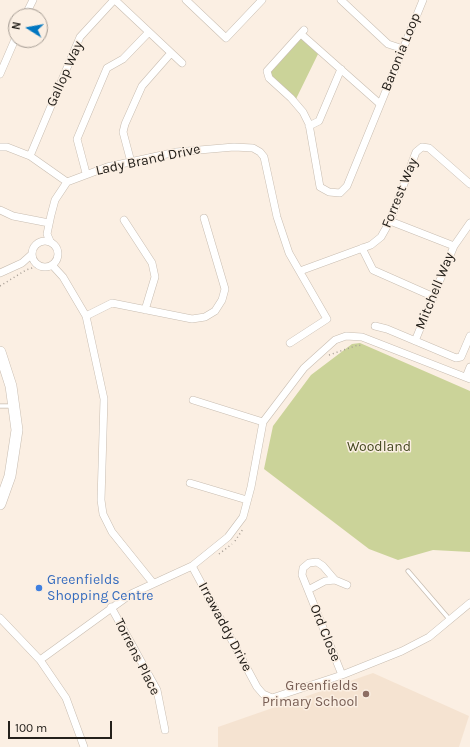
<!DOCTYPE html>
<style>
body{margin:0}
#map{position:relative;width:470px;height:747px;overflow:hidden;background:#fbefe3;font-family:Karla,sans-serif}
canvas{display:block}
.north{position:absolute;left:8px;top:8px;width:40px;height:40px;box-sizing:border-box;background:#fbefe3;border:1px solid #a59c93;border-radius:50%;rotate:281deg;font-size:11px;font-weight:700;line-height:16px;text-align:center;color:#24201b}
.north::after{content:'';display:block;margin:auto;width:14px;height:18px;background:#0277c1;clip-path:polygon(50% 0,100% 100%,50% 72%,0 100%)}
.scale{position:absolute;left:8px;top:721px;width:104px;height:18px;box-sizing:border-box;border:2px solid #24201b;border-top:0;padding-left:5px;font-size:12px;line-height:14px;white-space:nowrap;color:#24201b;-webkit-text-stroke:3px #fbefe3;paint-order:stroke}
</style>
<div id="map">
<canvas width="470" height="747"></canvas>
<div class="north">N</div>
<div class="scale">100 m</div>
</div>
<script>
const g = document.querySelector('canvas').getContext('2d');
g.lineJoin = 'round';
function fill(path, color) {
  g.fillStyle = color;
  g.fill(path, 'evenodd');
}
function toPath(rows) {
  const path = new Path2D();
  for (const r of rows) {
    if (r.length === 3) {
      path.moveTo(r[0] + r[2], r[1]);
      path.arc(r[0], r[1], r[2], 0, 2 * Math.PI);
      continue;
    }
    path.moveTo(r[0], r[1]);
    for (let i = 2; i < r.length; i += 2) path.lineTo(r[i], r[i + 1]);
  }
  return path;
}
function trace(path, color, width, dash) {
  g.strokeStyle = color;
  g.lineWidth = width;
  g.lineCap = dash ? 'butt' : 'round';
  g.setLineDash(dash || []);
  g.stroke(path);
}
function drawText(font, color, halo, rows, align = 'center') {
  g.font = font + ' Karla,sans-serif';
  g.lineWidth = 3;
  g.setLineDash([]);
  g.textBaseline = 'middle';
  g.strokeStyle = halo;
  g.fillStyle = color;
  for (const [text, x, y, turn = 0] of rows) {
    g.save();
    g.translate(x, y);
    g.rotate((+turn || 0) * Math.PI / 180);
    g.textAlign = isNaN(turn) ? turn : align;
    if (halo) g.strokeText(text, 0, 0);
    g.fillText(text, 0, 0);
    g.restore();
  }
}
const built = toPath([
 [373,673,469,716,459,747,218,747,218,727]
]);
const green = toPath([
 [301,37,319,52,296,99,270,76,270,72],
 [360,343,470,391,470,552,433,550,398,560,369,549,264,469,273,426,311,375,352,344]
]);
const path = toPath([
 [0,286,26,270,35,267,45,268],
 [329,355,358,345,363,346],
 [235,541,243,529],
 [219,554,232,544]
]);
const service = toPath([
 [0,406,9,406],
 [408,571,450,620]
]);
const minor = toPath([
 [115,0,182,63],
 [186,0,226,38,262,0],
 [341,0,388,44,403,49],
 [25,16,33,0],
 [304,30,267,71,269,78,291,98,303,112,309,124,320,187,329,192,340,193,347,186,423,0],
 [301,34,380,104],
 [0,74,16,37],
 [309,126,319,121,341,69],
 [0,147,7,147,30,156,67,182],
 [30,156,80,37,114,0],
 [131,162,123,132,125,124,142,86,171,53],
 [86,173,77,139,107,68,123,59,149,32],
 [0,210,13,216,49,223],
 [124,220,152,263,155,277,145,310],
 [390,221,454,246],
 [45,254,13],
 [50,241,47,234,51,215,55,200,67,182,107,167,176,152,234,147,253,148,260,152,264,157,277,217,289,253,327,319,290,343],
 [362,248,373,270,434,297],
 [52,265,63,277,86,316,104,399,101,500,103,514,112,532,153,583],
 [300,271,371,245,381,237,390,221,416,152,422,147,429,148,470,184],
 [0,273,22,263,32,254],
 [86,316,112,303,192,319,205,317,215,311,222,300,225,289,204,218],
 [375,326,387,329,456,358,461,357,470,336],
 [415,341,454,246,470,223],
 [466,377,470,367],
 [193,400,263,422],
 [190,483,247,500],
 [192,566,257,687,263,694,272,698,342,675,402,651,429,637,470,603],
 [308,590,302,575,303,568,309,563,317,562,323,566,335,580],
 [111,607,157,690,165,730],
 [0,618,40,660,66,698,84,747],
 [40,660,131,594,192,566,228,537,243,517,251,487,263,422,304,368,335,340,346,336,362,337,470,379],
 [342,675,308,590,325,581,335,580,347,585]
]);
const secondary = toPath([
 [0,352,11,386,17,430,10,476,0,504]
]);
const markers = [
 [39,588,4,"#3f7fe0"],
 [366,694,4,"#8d6e63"]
];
const streetNames = [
 ["Baronia Loop",401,52,-68],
 ["Gallop Way",65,74,-66],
 ["Lady Brand Drive",148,160,-12],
 ["Forrest Way",400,193,-68],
 ["Mitchell Way",435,291,-68],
 ["Irrawaddy Drive",225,627,62],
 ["Ord Close",325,633,68],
 ["Torrens Place",137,657,63]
];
const parkNames = [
 ["Woodland",379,447]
];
const shopNames = [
 ["Greenfields",47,580],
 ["Shopping Centre",47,596]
];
const educationNames = [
 ["Greenfields",358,686],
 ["Primary School",358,702]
];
fill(built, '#f5e3d1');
fill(green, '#cbd399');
trace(service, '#c8bdb1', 5);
trace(minor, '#c8bdb1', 8);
trace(secondary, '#c8bdb1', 12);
trace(path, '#a79e95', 1.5, [1, 3]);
trace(service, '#fff', 3.5);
trace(minor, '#fff', 7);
trace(secondary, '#fff', 11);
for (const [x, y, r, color] of markers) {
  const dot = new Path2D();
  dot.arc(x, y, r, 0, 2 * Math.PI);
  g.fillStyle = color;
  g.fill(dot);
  trace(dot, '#fbefe3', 1.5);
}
drawText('14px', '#24201b', '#fbefe3', streetNames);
drawText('14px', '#454920', '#fbefe3', parkNames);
drawText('14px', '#366cbe', '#fbefe3', shopNames, 'left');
drawText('14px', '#785e54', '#fbefe3', educationNames, 'right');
</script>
